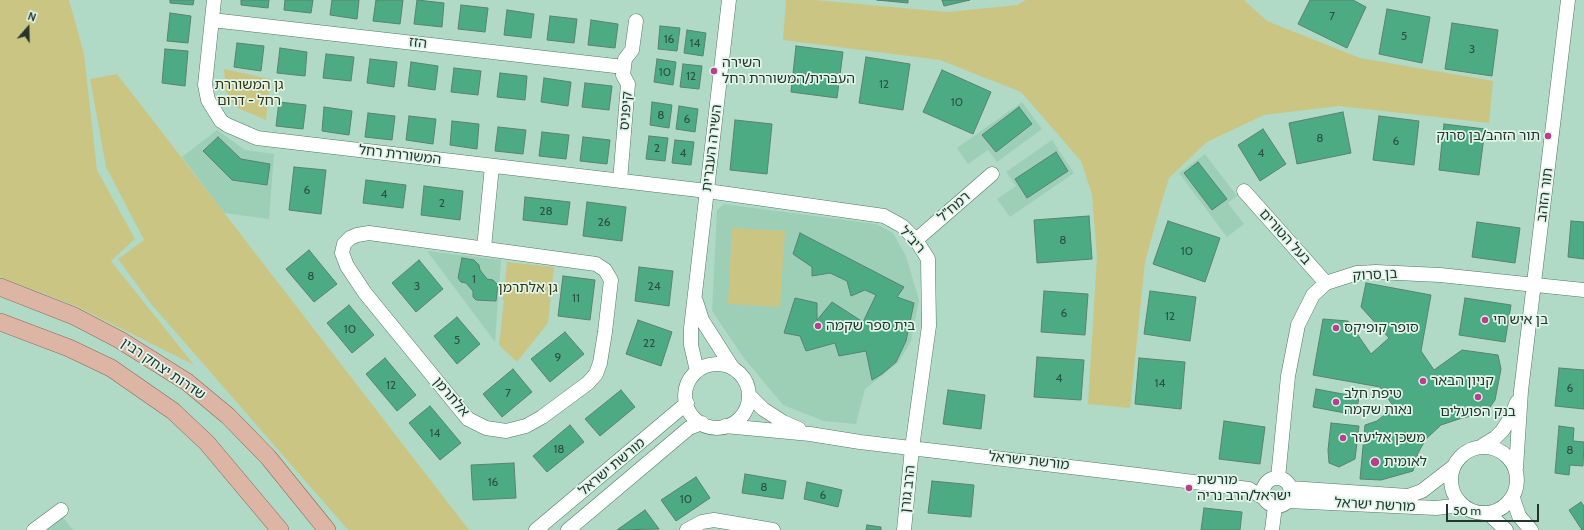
<!DOCTYPE html>
<meta charset="utf-8">
<style>
body{margin:0}
#map{position:relative;width:1584px;height:530px;overflow:hidden;background:#b0dac5;font-family:Cabin,sans-serif}
canvas{display:block}
.north{position:absolute;left:8px;top:8px;width:40px;height:40px;-webkit-text-stroke:3px #e0f5ea;paint-order:stroke;rotate:20deg;font-size:11px;font-weight:700;line-height:16px;text-align:center;color:#24352d}
.north::after{content:'';display:block;margin:auto;width:14px;height:18px;background:#24352d;clip-path:polygon(50% 0,100% 100%,50% 72%,0 100%)}
.scale{position:absolute;left:1446px;top:504px;width:93px;height:18px;box-sizing:border-box;border:2px solid #24352d;border-top:0;padding-left:5px;font-size:12px;line-height:14px;white-space:nowrap;color:#24352d;-webkit-text-stroke:3px #e0f5ea;paint-order:stroke}
</style>
<div id="map">
<canvas width="1584" height="530"></canvas>
<div class="north">N</div>
<div class="scale">50 m</div>
</div>
<script>
const g = document.querySelector('canvas').getContext('2d');
g.lineJoin = 'round';
function fill(path, color) {
  g.fillStyle = color;
  g.fill(path, 'evenodd');
}
function toPath(rows) {
  const path = new Path2D();
  for (const r of rows) {
    if (r.length === 3) {
      path.moveTo(r[0] + r[2], r[1]);
      path.arc(r[0], r[1], r[2], 0, 2 * Math.PI);
      continue;
    }
    path.moveTo(r[0], r[1]);
    for (let i = 2; i < r.length; i += 2) path.lineTo(r[i], r[i + 1]);
  }
  return path;
}
function trace(path, color, width, dash) {
  g.strokeStyle = color;
  g.lineWidth = width;
  g.lineCap = dash ? 'butt' : 'round';
  g.setLineDash(dash || []);
  g.stroke(path);
}
function drawText(font, color, halo, rows, align = 'center') {
  g.font = font + ' Cabin,"Noto Sans Hebrew",sans-serif';
  g.lineWidth = 3.5;
  g.setLineDash([]);
  g.textBaseline = 'middle';
  g.strokeStyle = halo;
  g.fillStyle = color;
  for (const [text, x, y, turn = 0] of rows) {
    g.save();
    g.translate(x, y);
    g.rotate((+turn || 0) * Math.PI / 180);
    g.textAlign = isNaN(turn) ? turn : align;
    if (halo) g.strokeText(text, 0, 0);
    g.fillText(text, 0, 0);
    g.restore();
  }
}
const built = toPath([
 [1022,102,1042,129,997,162,988,150,968,164,957,148],
 [217,130,245,150,274,154,269,219,224,213,182,157],
 [1052,140,1074,173,1010,217,997,199,1016,186,1006,172],
 [1205,154,1237,196,1228,203,1244,224,1227,237,1179,173],
 [724,204,876,224,893,233,906,256,919,300,911,341,898,363,865,389,856,424,824,421,783,405,743,357,712,311,717,210],
 [427,251,501,260,495,342],
 [62,516,73,530,44,530]
]);
const green = toPath([
 [0,0,69,0,84,54,97,170,135,239,111,261,194,365,76,306,0,277],
 [786,0,815,0,947,12,1017,5,1026,0,1244,0,1267,21,1360,58,1493,81,1489,123,1339,106,1264,115,1207,142,1169,178,1159,211,1145,262,1130,408,1088,404,1097,257,1092,195,1081,161,1021,92,940,60,783,40],
 [224,69,270,79,266,120,235,107,226,91],
 [117,74,469,530,348,530,152,305,118,259,144,240,106,167,90,79],
 [732,228,785,231,780,307,728,304],
 [507,262,554,267,548,323,517,362,499,345,504,300,502,300,504,293]
]);
const building = toPath([
 [170,0,194,0,193,5,170,3,170,0],
 [241,0,269,0,268,8,241,5,241,0],
 [285,0,313,0,311,13,284,10,285,0],
 [332,0,359,0,357,19,330,15,332,0],
 [376,0,403,0,400,24,373,21,376,0],
 [417,0,444,3,442,27,414,24,417,0],
 [877,0,908,0,908,3,877,0],
 [942,0,970,0,944,6,942,0],
 [1310,0,1353,0,1366,7,1347,48,1298,24,1310,0],
 [461,5,488,8,485,32,458,29,461,5],
 [1387,9,1430,17,1422,63,1379,54,1387,9],
 [507,10,534,14,531,38,504,35,507,10],
 [170,13,191,16,188,43,167,41,170,13],
 [550,16,577,19,574,43,547,40,550,16],
 [591,20,618,24,615,48,588,45,591,20],
 [1452,23,1498,30,1492,76,1445,69,1452,23],
 [660,26,680,28,677,51,658,49,660,26],
 [687,30,706,33,703,56,684,53,687,30],
 [237,43,264,46,261,71,234,67,237,43],
 [796,46,843,52,837,98,791,92,796,46],
 [280,48,307,52,305,76,277,73,280,48],
 [165,49,188,51,185,86,162,83,165,49],
 [326,54,354,57,351,81,323,78,326,54],
 [866,57,910,64,903,110,859,103,866,57],
 [370,59,397,62,394,87,367,83,370,59],
 [657,59,676,62,673,85,654,82,657,59],
 [411,62,438,66,435,90,408,86,411,62],
 [683,64,702,66,699,89,680,87,683,64],
 [454,68,481,71,478,95,451,92,454,68],
 [942,70,991,92,973,134,923,112,942,70],
 [500,73,527,76,525,100,497,97,500,73],
 [544,78,571,82,568,106,541,102,544,78],
 [585,83,612,86,609,110,582,107,585,83],
 [279,102,306,105,303,129,276,126,279,102],
 [652,102,672,105,669,128,650,125,652,102],
 [679,106,698,109,695,132,676,129,679,106],
 [324,107,352,111,349,135,322,131,324,107],
 [1019,107,1032,124,996,152,982,135,1019,107],
 [1343,112,1351,153,1297,164,1289,123,1343,112],
 [368,113,395,116,392,140,365,137,368,113],
 [409,116,436,119,433,144,406,140,409,116],
 [1379,116,1419,121,1414,165,1373,160,1379,116],
 [735,120,772,124,767,174,730,170,735,120],
 [452,121,479,124,477,149,450,145,452,121],
 [1444,124,1485,129,1479,175,1439,170,1444,124],
 [498,127,526,130,523,154,495,151,498,127],
 [1263,129,1286,164,1260,181,1238,145,1263,129],
 [542,132,569,135,566,159,539,156,542,132],
 [649,136,668,138,665,161,646,159,649,136],
 [218,137,241,159,270,164,267,185,232,180,203,151,218,137],
 [583,137,610,140,607,164,580,161,583,137],
 [675,140,694,142,691,165,672,163,675,140],
 [1056,152,1068,171,1027,198,1015,179,1056,152],
 [1198,162,1227,199,1212,210,1184,173,1198,162],
 [294,167,326,170,321,214,289,210,294,167],
 [366,180,406,185,403,208,363,203,366,180],
 [424,186,463,191,460,220,421,215,424,186],
 [525,197,570,202,567,225,523,220,525,197],
 [587,202,626,207,622,241,583,236,587,202],
 [1089,216,1092,259,1037,263,1034,220,1089,216],
 [1168,221,1220,238,1205,282,1153,264,1168,221],
 [1571,221,1584,222,1584,259,1568,257,1571,221],
 [1477,222,1520,228,1515,263,1472,257,1477,222],
 [800,233,904,287,897,297,914,303,906,341,896,362,882,374,872,380,866,351,839,356,835,343,806,351,800,336,784,333,795,298,817,303,817,320,832,302,863,322,876,295,865,290,851,296,847,281,830,273,812,276,812,267,793,254,800,233],
 [309,250,337,284,314,302,286,269,309,250],
 [462,258,474,260,479,265,480,270,487,279,493,280,498,285,496,301,476,300,473,297,473,291,466,283,461,282,458,278,462,258],
 [419,260,443,289,416,312,392,283,419,260],
 [639,267,673,271,669,306,635,301,639,267],
 [563,276,595,280,590,320,558,316,563,276],
 [1366,283,1431,295,1421,351,1434,370,1462,350,1498,355,1501,369,1495,400,1486,413,1462,418,1441,425,1426,439,1418,453,1413,471,1381,480,1360,479,1365,425,1377,421,1394,407,1380,387,1313,375,1323,319,1348,321,1371,354,1389,338,1361,307,1366,283],
 [1044,291,1088,294,1085,335,1041,332,1044,291],
 [1150,291,1196,297,1190,341,1144,334,1150,291],
 [1465,298,1511,305,1505,342,1459,335,1465,298],
 [349,305,374,335,352,353,327,323,349,305],
 [457,317,480,344,457,364,434,336,457,317],
 [638,320,672,332,661,366,626,354,638,320],
 [565,332,584,354,550,382,531,359,565,332],
 [1037,357,1084,360,1081,400,1034,397,1037,357],
 [385,358,416,395,397,411,366,374,385,358],
 [1139,358,1185,362,1181,409,1135,404,1139,358],
 [1559,368,1584,370,1584,409,1555,406,1559,368],
 [513,369,532,392,502,417,483,394,513,369],
 [1316,389,1359,397,1356,415,1313,407,1316,389],
 [621,390,635,407,600,436,585,419,621,390],
 [948,390,985,395,981,429,943,424,948,390],
 [430,406,461,443,440,460,409,423,430,406],
 [1224,421,1265,427,1260,464,1219,459,1224,421],
 [1331,423,1359,426,1355,459,1339,467,1329,463,1328,450,1331,423],
 [570,425,584,442,547,472,533,456,570,425],
 [1559,426,1574,428,1573,441,1584,442,1583,466,1570,465,1569,475,1555,473,1559,426],
 [514,463,516,498,473,500,471,465,514,463],
 [745,474,786,481,783,499,742,493,745,474],
 [696,477,710,498,676,521,661,500,696,477],
 [932,481,974,485,971,517,928,513,932,481],
 [807,482,842,490,838,507,804,499,807,482],
 [1581,502,1584,506,1584,530,1582,530,1569,510,1581,502],
 [1204,508,1242,512,1240,530,1201,530,1204,508],
 [645,510,659,529,617,530,645,510],
 [867,525,881,527,881,530,866,530,867,525]
]);
const minor = toPath([
 [214,0,205,85,208,100,221,121,227,125,257,138,707,191,884,216,902,226,916,240,928,259,929,326,912,448,904,530],
 [212,20,624,67],
 [620,181,628,84,623,75,625,59,632,50,636,21],
 [1244,191,1326,283],
 [369,233,596,264,605,270,611,280,605,332,600,363,596,374,588,383,542,417,526,426,506,431,486,428,468,419,365,293,347,266,342,253,344,244,350,238,357,235,369,233],
 [916,240,992,174],
 [484,248,492,166],
 [696,301,702,320,732,367],
 [717,396,32],
 [697,371,691,345,691,328,729,0],
 [749,395,763,409,783,422,799,429],
 [725,426,810,434,860,442,1138,475,1249,489,1264,498],
 [1482,446,1495,438,1502,431,1510,419,1517,402],
 [1484,480,33],
 [1516,468,1521,391,1568,0],
 [1278,478,1288,376,1298,325,1313,295,1326,283,1357,273,1376,272,1440,275,1584,290],
 [1277,492,14],
 [1290,488,1408,496,1422,491,1453,467],
 [1513,498,1519,516,1531,530],
 [1288,501,1436,508,1462,505],
 [1488,513,1506,530],
 [34,530,61,510],
 [536,530,687,403],
 [568,530,689,428,702,423],
 [687,530,702,522,714,520,773,530],
 [1272,530,1275,506]
]);
const major = toPath([
 [0,287,74,316,120,340,187,382,228,416,268,457,327,530],
 [0,322,69,348,111,368,173,411,207,443,280,530]
]);
const markers = [
 [714,71,4,"#b83e90"],
 [1548,136,4,"#b83e90"],
 [1485,320,4,"#b83e90"],
 [818,326,4,"#b83e90"],
 [1336,328,4,"#b83e90"],
 [1423,381,4,"#b83e90"],
 [1478,397,4,"#b83e90"],
 [1336,402,4,"#b83e90"],
 [1343,438,4,"#b83e90"],
 [1375,462,5,"#b83e90"],
 [1189,488,4,"#b83e90"]
];
const numberNames = [
 ["7",1332,16],
 ["5",1404,36],
 ["16",669,39],
 ["14",695,43],
 ["3",1472,49],
 ["10",665,72],
 ["12",691,76],
 ["12",884,84],
 ["10",957,102],
 ["8",661,115],
 ["6",687,119],
 ["8",1320,138],
 ["6",1396,141],
 ["2",657,148],
 ["4",683,153],
 ["4",1261,153],
 ["6",307,190],
 ["4",384,194],
 ["2",442,203],
 ["28",546,211],
 ["26",604,222],
 ["8",1063,240],
 ["10",1187,251],
 ["8",311,276],
 ["1",474,279],
 ["3",417,286],
 ["24",654,286],
 ["11",576,298],
 ["6",1064,313],
 ["12",1170,316],
 ["10",350,329],
 ["5",457,340],
 ["22",649,343],
 ["9",558,357],
 ["4",1059,378],
 ["14",1160,383],
 ["12",391,385],
 ["6",1570,388],
 ["7",508,393],
 ["14",435,433],
 ["18",559,449],
 ["8",1570,450],
 ["16",493,482],
 ["8",764,487],
 ["6",823,495],
 ["10",686,499]
];
const streetNames = [
 ["הזז",418,43,7],
 ["קיפניס",626,111,-85],
 ["השירה העברית",712,148,-83],
 ["המשוררת רחל",400,155,7],
 ["תור הזהב",1545,195,-83],
 ["רמח\"ל",954,207,-41],
 ["בעל הטורים",1285,237,48],
 ["ריב\"ל",912,240,48],
 ["בן סרוק",1375,275,-3],
 ["שדרות יצחק רבין",163,369,34],
 ["אלתרמן",451,397,49],
 ["מורשת ישראל",1029,461,6],
 ["מורשת ישראל",612,467,-40],
 ["הרב גורן",908,489,-84],
 ["מורשת ישראל",1375,505,3]
];
const poiNames = [
 ["השירה",722,63],
 ["העברית/המשוררת רחל",722,79],
 ["תור הזהב/בן סרוק",1540,136,"right"],
 ["בן איש חי",1493,320],
 ["בית ספר שקמה",826,326],
 ["סופר קופיקס",1344,328],
 ["קניון הבאר",1431,381],
 ["טיפת חלב",1344,394],
 ["נאות שקמה",1344,410],
 ["בנק הפועלים",1478,412,"center"],
 ["משכן אליעזר",1351,438],
 ["לאומית",1384,462],
 ["מורשת",1197,480],
 ["ישראל/הרב נריה",1197,496]
];
const parkNames = [
 ["גן המשוררת",249,85],
 ["רחל - דרום",249,101],
 ["גן אלתרמן",528,288]
];
fill(built, '#9dcfb7');
fill(green, '#cbc584');
fill(building, '#4cab83');
trace(building, '#5b826f', 1);
trace(minor, '#527966', 15);
trace(major, '#8e6853', 18);
trace(minor, '#fff', 14);
trace(major, '#ddb5a4', 17);
for (const [x, y, r, color] of markers) {
  const dot = new Path2D();
  dot.arc(x, y, r, 0, 2 * Math.PI);
  g.fillStyle = color;
  g.fill(dot);
  trace(dot, '#e0f5ea', 1.5);
}
drawText('12px', '#2e5242', null, numberNames);
drawText('14px', '#24352d', '#e0f5ea', streetNames);
drawText('14px', '#24352d', '#e0f5ea', poiNames, 'left');
drawText('14px', '#38340e', '#e0f5ea', parkNames);
</script>
